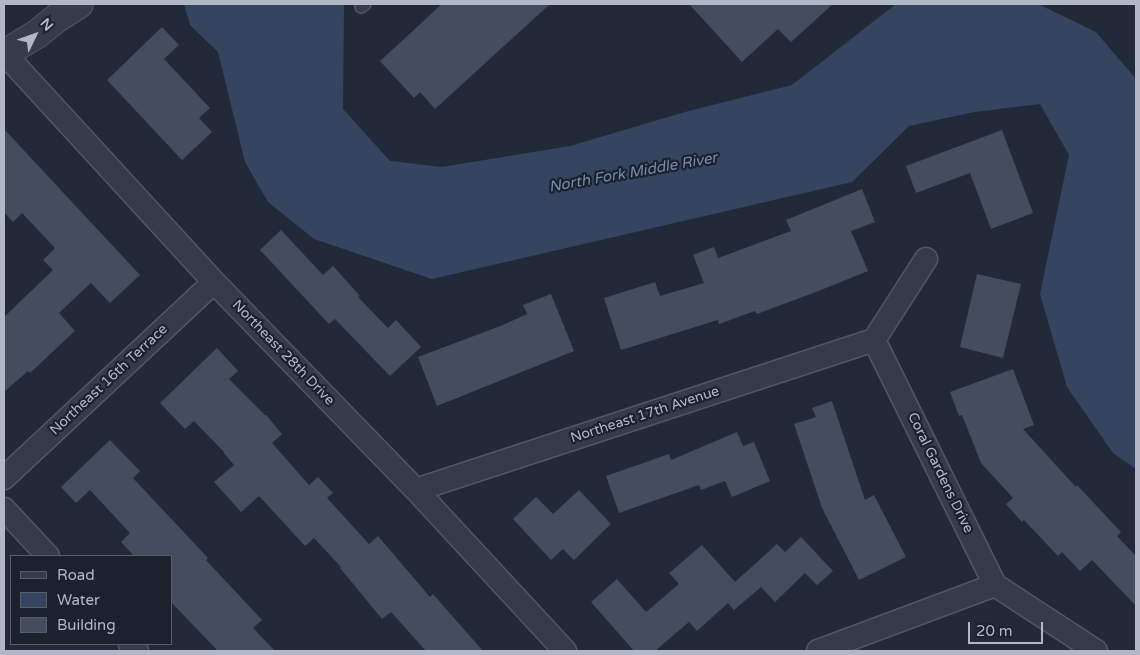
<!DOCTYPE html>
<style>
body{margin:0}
#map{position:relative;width:1140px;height:655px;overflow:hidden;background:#222a39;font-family:"Varela Round",sans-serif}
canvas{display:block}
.frame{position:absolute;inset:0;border:5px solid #b0b7c6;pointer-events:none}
.legend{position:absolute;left:10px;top:555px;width:162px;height:90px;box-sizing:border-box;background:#1b222e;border:1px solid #575e6b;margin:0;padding:6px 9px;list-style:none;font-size:15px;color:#b0b7c6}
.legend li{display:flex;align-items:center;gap:10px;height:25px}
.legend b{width:25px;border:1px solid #575e6b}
.north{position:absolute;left:10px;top:10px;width:50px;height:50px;-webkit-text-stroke:4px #1b222e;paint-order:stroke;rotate:48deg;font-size:14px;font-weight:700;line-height:20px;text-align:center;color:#b0b7c6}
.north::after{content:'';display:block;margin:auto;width:18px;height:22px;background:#b0b7c6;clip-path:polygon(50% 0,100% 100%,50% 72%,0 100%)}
.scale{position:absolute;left:968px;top:622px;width:75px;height:22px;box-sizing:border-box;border:2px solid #b0b7c6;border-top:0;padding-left:6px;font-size:15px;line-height:18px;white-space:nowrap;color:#b0b7c6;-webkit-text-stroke:4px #1b222e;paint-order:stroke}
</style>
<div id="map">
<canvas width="1140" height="655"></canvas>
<div class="frame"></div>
<ul class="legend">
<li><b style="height:6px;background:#353c49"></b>Road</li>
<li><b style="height:14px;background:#354560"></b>Water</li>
<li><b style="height:14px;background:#434d5e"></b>Building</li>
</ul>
<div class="north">N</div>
<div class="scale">20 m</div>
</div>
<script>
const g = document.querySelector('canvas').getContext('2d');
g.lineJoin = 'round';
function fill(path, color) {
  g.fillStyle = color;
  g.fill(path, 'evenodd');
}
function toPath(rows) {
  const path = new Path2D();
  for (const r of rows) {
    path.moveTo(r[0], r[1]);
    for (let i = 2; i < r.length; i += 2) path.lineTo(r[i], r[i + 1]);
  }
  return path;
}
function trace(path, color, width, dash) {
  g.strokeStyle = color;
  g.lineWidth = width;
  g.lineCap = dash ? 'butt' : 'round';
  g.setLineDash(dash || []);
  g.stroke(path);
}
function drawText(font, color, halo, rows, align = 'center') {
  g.font = font + ' "Varela Round",sans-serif';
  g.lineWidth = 4.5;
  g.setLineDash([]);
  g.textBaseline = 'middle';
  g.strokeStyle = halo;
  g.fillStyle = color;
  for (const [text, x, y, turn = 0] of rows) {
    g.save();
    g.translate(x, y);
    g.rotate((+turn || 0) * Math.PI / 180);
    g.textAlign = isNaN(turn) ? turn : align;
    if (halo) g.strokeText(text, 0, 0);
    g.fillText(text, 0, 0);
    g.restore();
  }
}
const water = toPath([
 [184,4,344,4,343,109,390,161,442,167,570,146,685,112,792,85,896,4,1038,4,1096,32,1136,79,1136,469,1113,453,1067,387,1040,294,1069,155,1040,104,974,112,909,126,852,182,432,279,314,239,268,202,245,162,218,52,190,25]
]);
const building = toPath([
 [442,4,550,4,435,109,420,92,414,98,380,61],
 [689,4,833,4,791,42,778,29,742,62],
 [162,27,179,45,164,59,210,108,199,118,212,132,182,160,107,80],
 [4,129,140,275,110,303,91,283,59,313,75,331,30,373,28,371,4,392,4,317,53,270,43,260,55,248,22,213,13,222,4,212],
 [1002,130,1033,213,991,229,970,173,916,193,906,166],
 [862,189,875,222,851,231,868,271,816,292,757,314,755,311,719,324,718,320,621,350,604,298,655,282,660,296,704,283,693,255,714,247,718,258,791,231,786,220],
 [281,230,323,275,333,266,360,296,358,297,388,328,396,320,421,347,390,376,335,319,329,324,260,250],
 [977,274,1021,284,1003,358,960,347],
 [551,294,574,351,437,406,418,357,503,325,527,314,523,305],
 [217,348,238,371,229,379,265,415,266,415,282,434,272,443,309,485,318,477,333,493,327,498,369,544,378,536,430,597,433,594,483,651,426,651,391,612,382,619,340,568,341,567,314,538,305,546,259,496,241,512,214,482,234,465,223,452,224,452,194,421,185,429,160,403],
 [1013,369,1034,425,1023,429,1076,487,1077,485,1121,532,1117,536,1136,556,1136,606,1092,560,1080,571,1062,552,1058,556,1024,520,1022,522,1006,504,1013,498,981,463,962,415,959,416,950,392],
 [832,401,865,500,874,495,906,557,859,580,822,508,794,424,816,417,812,408],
 [737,432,743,446,754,442,770,481,732,497,725,481,701,490,699,485,619,513,606,476,669,454,671,460],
 [110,440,140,471,133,478,208,558,206,560,262,620,253,628,275,651,218,651,171,602,171,556,134,556,121,542,130,533,90,490,76,503,61,487],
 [579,490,611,524,574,560,563,549,551,560,513,519,536,497,553,514],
 [801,537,833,571,817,585,805,573,775,602,761,587,734,610,728,603,697,631,689,622,655,651,634,651,591,602,617,579,646,612,679,584,669,573,702,545,735,582,777,544,785,552]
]);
const service = toPath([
 [361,7,365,4]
]);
const minor = toPath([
 [4,53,214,282,416,490,565,651],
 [926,259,874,340,995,585,1096,651],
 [4,478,214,282],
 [416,490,874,340],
 [4,509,48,556],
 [130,644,137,651],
 [818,651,995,585]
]);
const tertiary = toPath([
 [4,54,37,34,57,18,79,4]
]);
const streetNames = [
 ["Northeast 28th Drive",283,353,46],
 ["Northeast 16th Terrace",109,380,-43],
 ["Northeast 17th Avenue",645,415,-18],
 ["Coral Gardens Drive",940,473,64]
];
const waterNames = [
 ["North Fork Middle River",633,173,-10]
];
fill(water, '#354560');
fill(building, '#434d5e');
trace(service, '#505764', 14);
trace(minor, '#505764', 25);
trace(tertiary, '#505764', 30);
trace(service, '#353c49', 11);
trace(minor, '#353c49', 22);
trace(tertiary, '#353c49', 28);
drawText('14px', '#b0b7c6', '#1b222e', streetNames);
drawText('italic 15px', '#788cad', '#1b222e', waterNames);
</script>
